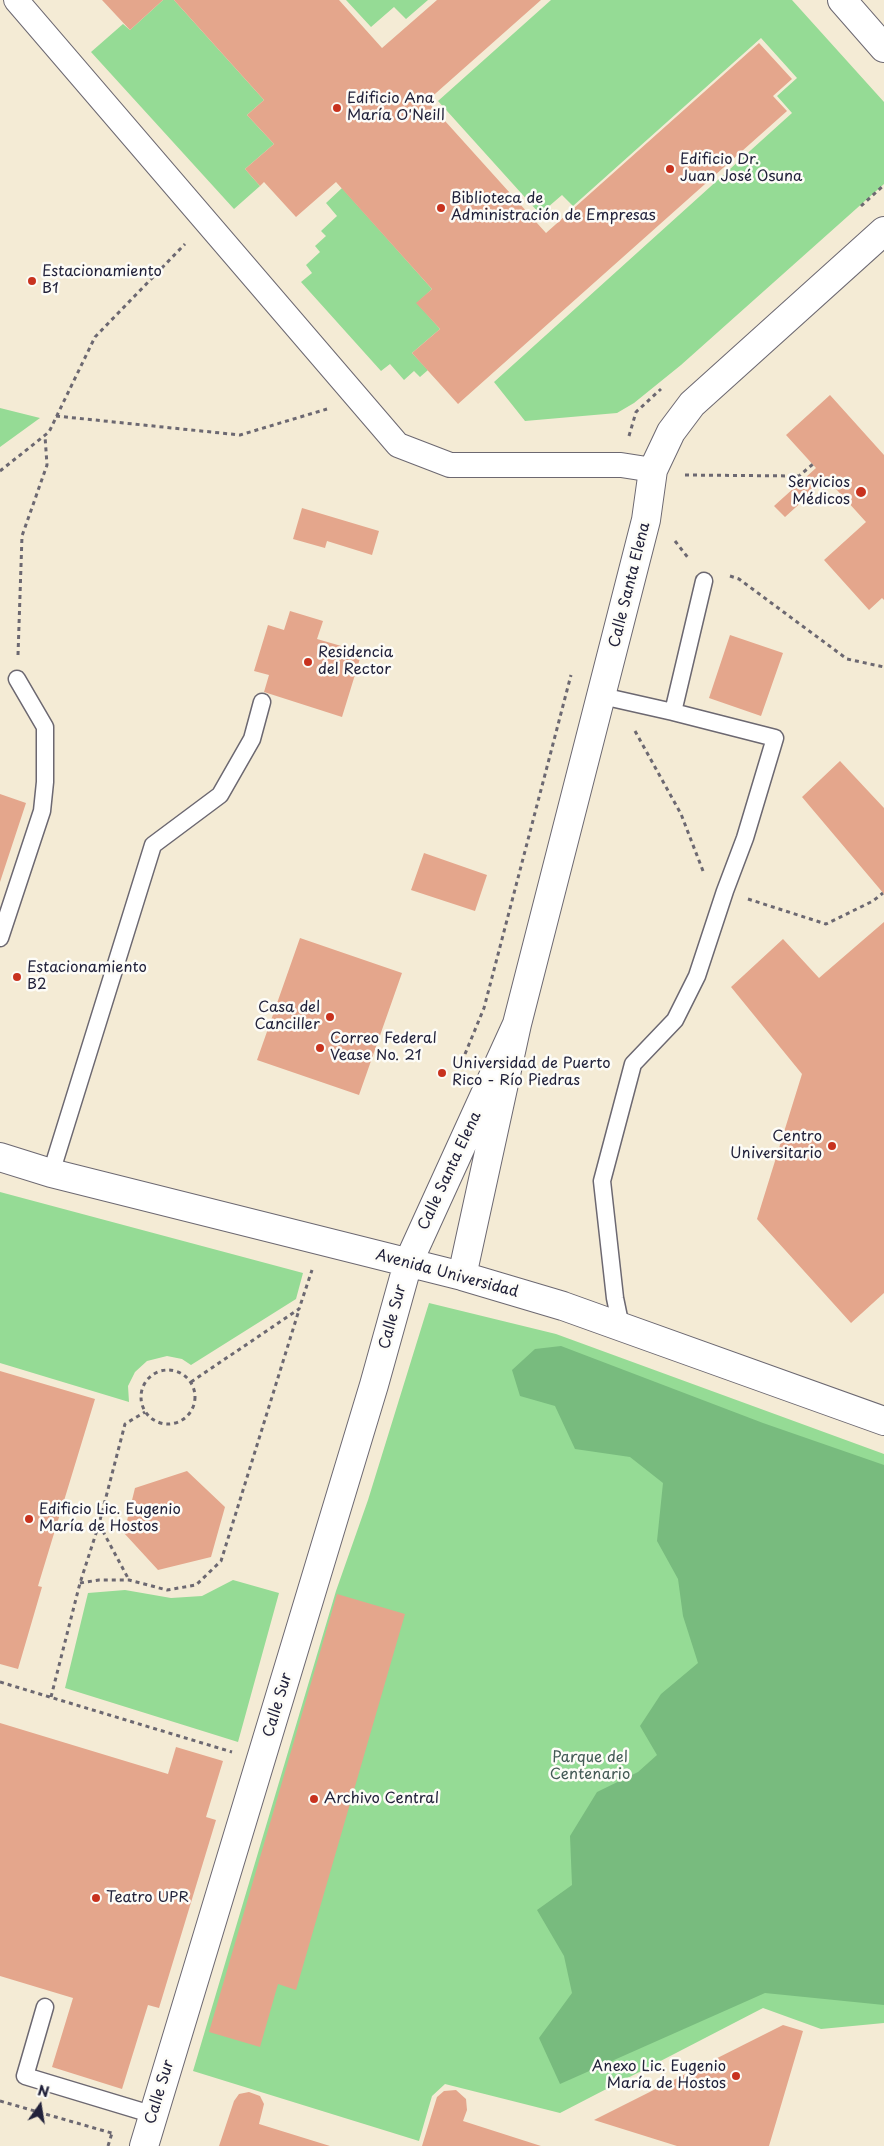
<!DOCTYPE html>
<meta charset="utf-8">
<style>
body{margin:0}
#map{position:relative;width:884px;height:2146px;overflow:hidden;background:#f4ebd5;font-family:"Playpen Sans",sans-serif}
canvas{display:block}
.north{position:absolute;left:15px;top:2081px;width:50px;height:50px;-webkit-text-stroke:4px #fdfcf7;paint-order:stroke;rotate:13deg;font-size:14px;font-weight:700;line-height:20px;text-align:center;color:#22223b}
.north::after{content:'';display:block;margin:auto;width:18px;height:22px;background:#22223b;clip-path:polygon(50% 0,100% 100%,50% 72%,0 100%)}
</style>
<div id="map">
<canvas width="884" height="2146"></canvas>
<div class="north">N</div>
</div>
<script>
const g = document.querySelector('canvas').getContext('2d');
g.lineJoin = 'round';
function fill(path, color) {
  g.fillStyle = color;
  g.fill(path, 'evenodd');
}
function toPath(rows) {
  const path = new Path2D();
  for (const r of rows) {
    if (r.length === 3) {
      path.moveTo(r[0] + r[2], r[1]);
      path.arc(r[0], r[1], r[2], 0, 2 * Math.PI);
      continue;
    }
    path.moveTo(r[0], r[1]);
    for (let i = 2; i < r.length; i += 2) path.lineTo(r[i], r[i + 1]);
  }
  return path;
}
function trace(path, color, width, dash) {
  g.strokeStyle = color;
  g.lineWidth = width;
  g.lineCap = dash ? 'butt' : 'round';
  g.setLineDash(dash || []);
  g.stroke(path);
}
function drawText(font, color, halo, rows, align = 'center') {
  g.font = font + ' "Playpen Sans",sans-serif';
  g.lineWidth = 5;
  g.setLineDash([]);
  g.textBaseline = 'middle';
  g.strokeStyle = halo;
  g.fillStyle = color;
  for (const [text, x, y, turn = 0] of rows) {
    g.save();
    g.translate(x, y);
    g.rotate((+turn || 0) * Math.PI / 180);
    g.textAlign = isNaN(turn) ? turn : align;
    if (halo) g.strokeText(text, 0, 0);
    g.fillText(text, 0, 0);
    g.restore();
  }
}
const green = toPath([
 [163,0,174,0,264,100,247,115,274,144,245,169,260,186,234,209,91,52,123,24,130,30],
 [346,0,428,0,406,19,394,7,371,27],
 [551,0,792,0,884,102,884,184,681,365,634,403,617,413,525,421,494,382,792,113,777,96,797,78,761,38,573,206,562,195,540,214,438,101],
 [342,188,432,289,417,303,440,329,412,353,428,370,420,377,414,371,404,380,390,364,381,371,301,282,312,273,306,265,320,252,315,246,326,236,321,231,337,216,326,203],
 [0,408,40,418,0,447],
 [0,1192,303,1273,296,1299,191,1365,182,1359,167,1356,147,1361,135,1372,128,1386,129,1402,0,1363],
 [429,1303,556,1334,884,1454,884,2023,821,2029,763,2008,560,2113,445,2084,432,2096,419,2141,193,2071,336,1591,368,1500],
 [233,1580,279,1593,238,1742,65,1688,88,1593,125,1590,171,1598,202,1596]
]);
const forest = toPath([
 [561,1346,763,1423,884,1465,884,2005,765,1993,560,2084,539,2038,572,1993,564,1956,537,1910,572,1885,570,1836,597,1792,638,1772,657,1755,640,1726,661,1694,698,1663,683,1616,678,1579,657,1541,663,1483,630,1457,575,1449,555,1406,520,1396,512,1370,535,1349]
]);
const building = toPath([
 [102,0,163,0,130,30],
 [174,0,339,0,382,48,437,0,541,0,427,101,546,233,759,43,792,79,773,96,787,111,458,404,412,353,440,329,416,303,432,289,336,182,296,217,264,182,260,186,245,169,274,144,247,115,264,100],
 [830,395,884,455,884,600,882,598,869,610,824,560,866,522,827,479,785,517,774,506,816,468,786,435],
 [302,508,379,531,372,555,327,541,325,548,293,539],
 [290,611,323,621,317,639,362,652,342,717,264,692,269,675,254,671,268,625,284,630],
 [730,635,783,653,761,716,709,698],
 [840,761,884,808,884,894,802,797],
 [0,794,26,803,0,882],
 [424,853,487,875,475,911,411,890],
 [884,922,884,1293,851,1323,757,1219,802,1074,731,987,783,939,819,978],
 [300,938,402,973,359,1095,257,1060],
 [0,1371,95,1399,38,1586,42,1587,18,1669,0,1664],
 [187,1471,225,1507,211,1557,158,1570,124,1533,135,1488],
 [337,1594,405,1614,296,1990,278,1984,260,2047,209,2032],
 [0,1723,168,1774,176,1747,223,1761,206,1817,216,1820,159,2008,148,2005,122,2089,52,2067,73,1998,0,1976],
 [783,2025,803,2031,769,2146,677,2146,594,2120],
 [456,2090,466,2099,467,2110,463,2121,541,2146,422,2146,437,2097,444,2091],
 [249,2092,260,2096,264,2104,259,2124,330,2146,219,2146,234,2101,239,2094]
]);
const path = toPath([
 [861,206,884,185],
 [56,416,240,435,327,409],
 [629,436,636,412,661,389],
 [0,471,49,432,95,337,185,244],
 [685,475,799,476,813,464],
 [675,541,689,559],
 [730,576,739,579,847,659,884,667],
 [18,655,22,536,47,465,45,436],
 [635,731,681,814,703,871],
 [748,899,826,924,873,901,883,893],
 [465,1054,484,1008,571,675],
 [168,1397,27],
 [191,1382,299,1309,312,1270],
 [99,1524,129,1580],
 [80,1583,99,1580,129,1580,167,1590,196,1585,221,1561,299,1310],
 [0,1682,232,1752],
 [51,1697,80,1583,99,1524,125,1424,145,1412],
 [0,2101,115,2134],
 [108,2146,112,2133]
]);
const service = toPath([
 [602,696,673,712,775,738,745,838,725,891,697,976,675,1020,633,1064,602,1181,615,1298,621,1327],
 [673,712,704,581],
 [0,938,42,811,45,782,45,727,17,679],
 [51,1173,153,845,220,795,252,739,262,702],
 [45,2007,25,2076,154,2115]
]);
const pedestrian = toPath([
 [16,0,398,445,450,465,621,465,653,470]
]);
const minor = toPath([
 [842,0,884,48],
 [0,1157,51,1173,462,1276,563,1306,884,1421],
 [462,1276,517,1024,646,520,653,470,671,432,692,404,884,231],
 [144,2146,374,1385,408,1263,517,1024]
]);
const markers = [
 [337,108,5,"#c8321e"],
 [670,169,5,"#c8321e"],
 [441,208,5,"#c8321e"],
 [32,281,5,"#c8321e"],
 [861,492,6,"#c8321e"],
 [308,662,5,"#c8321e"],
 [17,977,5,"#c8321e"],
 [330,1017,5,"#c8321e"],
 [320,1048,5,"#c8321e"],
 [442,1073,5,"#c8321e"],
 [832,1146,5,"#c8321e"],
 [29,1519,5,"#c8321e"],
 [314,1799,5,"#c8321e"],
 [96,1898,5,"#c8321e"],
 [736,2076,5,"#c8321e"]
];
const poiNames = [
 ["Edificio Ana",347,99],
 ["María O'Neill",347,116],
 ["Edificio Dr.",680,160],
 ["Juan José Osuna",680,177],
 ["Biblioteca de",451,199],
 ["Administración de Empresas",451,216],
 ["Estacionamiento",42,272],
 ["B1",42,289],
 ["Servicios",850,483,"right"],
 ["Médicos",850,500,"right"],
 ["Residencia",318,653],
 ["del Rector",318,670],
 ["Estacionamiento",27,968],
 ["B2",27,985],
 ["Casa del",320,1008,"right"],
 ["Canciller",320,1025,"right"],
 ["Correo Federal",330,1039],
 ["Vease No. 21",330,1056],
 ["Universidad de Puerto",452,1064],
 ["Rico - Río Piedras",452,1081],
 ["Centro",822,1137,"right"],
 ["Universitario",822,1154,"right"],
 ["Edificio Lic. Eugenio",39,1510],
 ["María de Hostos",39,1527],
 ["Archivo Central",324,1799],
 ["Teatro UPR",106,1898],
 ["Anexo Lic. Eugenio",726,2067,"right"],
 ["María de Hostos",726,2084,"right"]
];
const streetNames = [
 ["Calle Santa Elena",630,585,-76],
 ["Calle Santa Elena",450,1171,-65],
 ["Avenida Universidad",447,1274,15],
 ["Calle Sur",393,1317,-75],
 ["Calle Sur",278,1705,-73],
 ["Calle Sur",160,2092,-73]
];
const parkNames = [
 ["Parque del",590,1758],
 ["Centenario",590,1775]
];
fill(green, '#95db95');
fill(forest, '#78bb7e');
fill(building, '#e4a68c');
trace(service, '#6c6871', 19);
trace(pedestrian, '#6c6871', 26);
trace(minor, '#6c6871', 30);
trace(path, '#6c6871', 3, [4, 4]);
trace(service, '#fff', 16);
trace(pedestrian, '#fff', 24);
trace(minor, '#fff', 28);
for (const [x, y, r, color] of markers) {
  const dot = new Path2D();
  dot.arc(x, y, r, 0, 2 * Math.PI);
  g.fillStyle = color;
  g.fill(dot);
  trace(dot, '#fdfcf7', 2);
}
drawText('15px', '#22223b', '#fdfcf7', poiNames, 'left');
drawText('15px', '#22223b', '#fdfcf7', streetNames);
drawText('15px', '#445a56', '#fdfcf7', parkNames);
</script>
